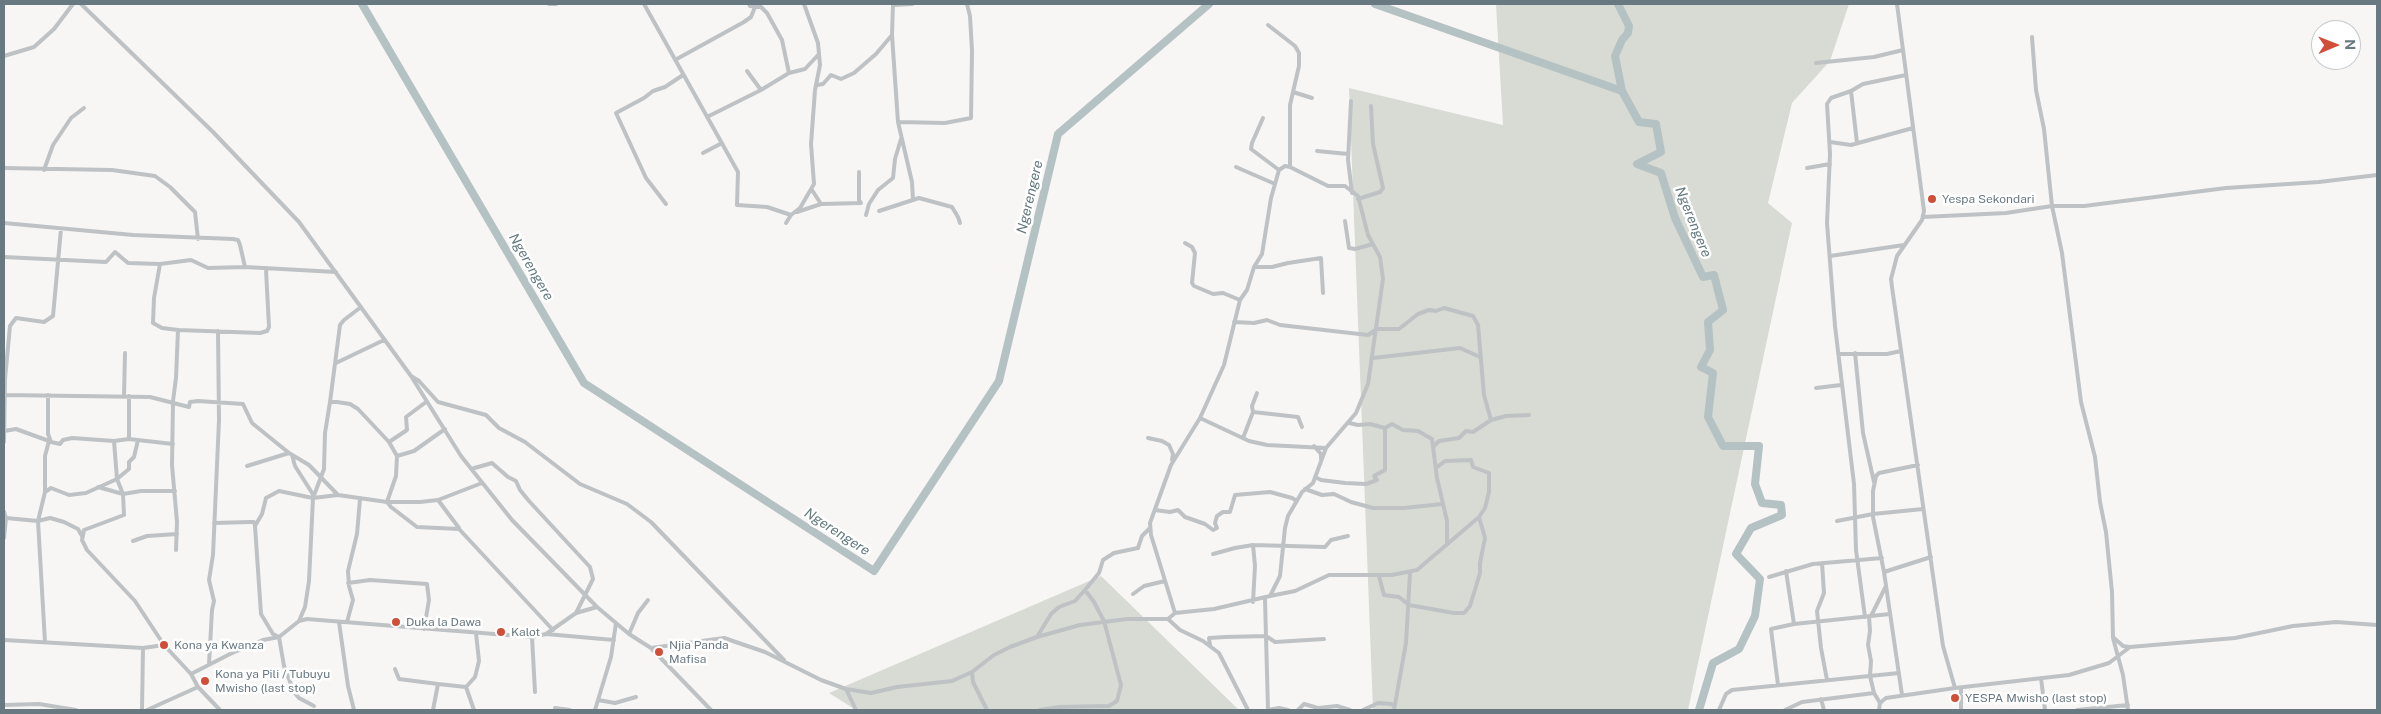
<!DOCTYPE html>
<style>
body{margin:0}
#map{position:relative;width:2381px;height:714px;overflow:hidden;background:#f7f6f4;font-family:"Public Sans",sans-serif}
canvas{display:block}
.frame{position:absolute;inset:0;border:5px solid #697982;pointer-events:none}
.north{position:absolute;left:2311px;top:20px;width:50px;height:50px;box-sizing:border-box;background:#fff;border:1px solid #c3c9cd;border-radius:50%;rotate:89deg;font-size:14px;font-weight:700;line-height:20px;text-align:center;color:#697982}
.north::after{content:'';display:block;margin:auto;width:18px;height:22px;background:#d14e39;clip-path:polygon(50% 0,100% 100%,50% 72%,0 100%)}
</style>
<div id="map">
<canvas width="2381" height="714"></canvas>
<div class="frame"></div>
<div class="north">N</div>
</div>
<script>
const g = document.querySelector('canvas').getContext('2d');
g.lineJoin = 'round';
function fill(path, color) {
  g.fillStyle = color;
  g.fill(path, 'evenodd');
}
function toPath(rows) {
  const path = new Path2D();
  for (const r of rows) {
    path.moveTo(r[0], r[1]);
    for (let i = 2; i < r.length; i += 2) path.lineTo(r[i], r[i + 1]);
  }
  return path;
}
function trace(path, color, width, dash) {
  g.strokeStyle = color;
  g.lineWidth = width;
  g.lineCap = dash ? 'butt' : 'round';
  g.setLineDash(dash || []);
  g.stroke(path);
}
function drawText(font, color, halo, rows, align = 'center') {
  g.font = font + ' "Public Sans",sans-serif';
  g.lineWidth = 5;
  g.setLineDash([]);
  g.textBaseline = 'middle';
  g.strokeStyle = halo;
  g.fillStyle = color;
  for (const [text, x, y, turn = 0] of rows) {
    g.save();
    g.translate(x, y);
    g.rotate((+turn || 0) * Math.PI / 180);
    g.textAlign = isNaN(turn) ? turn : align;
    if (halo) g.strokeText(text, 0, 0);
    g.fillText(text, 0, 0);
    g.restore();
  }
}
const green = toPath([
 [1496,4,1849,4,1830,61,1792,103,1768,203,1792,223,1688,710,1373,710,1349,88,1503,125],
 [1101,576,1239,710,856,710,829,693]
]);
const river = toPath([
 [362,4,584,383,874,571,999,381,1058,134,1209,4],
 [1375,4,1622,91,1639,122,1656,124,1661,152,1637,164,1661,173,1675,218,1703,277,1714,275,1723,310,1708,322,1710,350,1701,367,1713,373,1708,417,1723,446,1759,446,1755,484,1762,503,1781,505,1782,515,1751,528,1736,554,1760,579,1755,616,1739,649,1713,663,1699,710],
 [1618,4,1629,26,1628,33,1622,40,1615,56,1622,91]
]);
const minor = toPath([
 [81,4,213,132,299,222,411,376,461,456,512,520,597,607,629,634,651,648,711,710],
 [549,4,556,4],
 [644,4,738,172,737,205,767,207,791,215],
 [749,4,750,6,761,7,767,13,782,40,789,73],
 [893,4,892,35,898,122,912,182,913,200],
 [1897,4,1924,211,1922,220,1897,256,1891,279,1892,287,1943,646,1955,688,2069,675,2109,663,2130,647,2235,638,2293,626,2336,622,2377,625],
 [894,5,912,4],
 [1268,25,1295,46,1299,53,1299,66,1290,105,1290,167],
 [2032,37,2036,90,2044,129,2052,206,2062,253,2081,402,2095,457,2100,502,2106,532,2112,592,2113,638,2123,675,2128,710],
 [4,56,34,47,54,29,73,4],
 [675,60,744,22,751,17,755,7],
 [1816,63,1874,57,1903,50],
 [747,71,761,90],
 [817,85,823,84,831,75,841,79,854,73,876,54,892,35],
 [1851,91,1857,143],
 [1293,92,1312,98],
 [1351,101,1348,160,1352,193],
 [707,117,761,90,789,73,805,69,819,54],
 [1263,118,1252,143,1251,149,1279,170],
 [898,122,945,123,971,118,972,51,970,16,967,4],
 [1830,142,1851,145,1913,128],
 [1317,151,1348,154],
 [703,153,722,143],
 [1236,167,1275,184],
 [4,168,112,170,155,176,170,187,195,212,198,239],
 [1807,168,1830,164],
 [44,170,53,145,71,118,84,108],
 [812,190,821,204,861,203,859,200,859,172],
 [1358,199,1380,192,1383,188,1373,144,1371,106],
 [666,204,646,178,616,113,644,98,653,91,665,87,683,75],
 [879,211,919,198,952,207,958,217,960,223],
 [797,212,821,204],
 [866,215,869,204,878,190,893,178,895,159,901,139],
 [1923,217,2006,213,2052,206,2084,206,2226,188,2319,182,2377,175],
 [1345,221,1349,248,1355,249,1373,244],
 [4,223,133,235,233,239,238,240,240,245,245,267],
 [786,223,791,215,800,208,814,184,811,144,815,90,820,65,818,43,804,4],
 [1185,243,1192,247,1195,253,1192,283,1194,286,1213,294,1223,293,1240,300],
 [1830,256,1904,245],
 [4,257,106,262,115,252,128,263,160,264,191,260,208,268,245,267,336,272],
 [160,264,154,298,153,323,162,328,178,330],
 [1254,267,1272,267,1288,263,1321,258,1323,293],
 [1234,322,1254,323,1267,320,1280,325,1368,335,1377,329,1399,329,1418,314,1429,310,1436,311,1444,308,1473,316,1478,325,1484,395,1491,420],
 [1855,353,1863,433,1874,482],
 [1838,354,1887,354,1901,351],
 [1373,358,1460,348,1480,357],
 [336,363,384,340],
 [411,376,419,381,438,402,486,415,499,428,525,442,580,484,627,504,651,522,784,660],
 [1816,388,1841,385],
 [4,395,150,397,189,407,190,402,198,401,243,404,252,423,289,453,309,465,338,495],
 [48,395,48,434,51,442,60,444,63,440,72,438,114,441,129,439,173,444],
 [124,396,125,353],
 [330,402,340,325,344,320,361,307],
 [1253,412,1298,417,1302,427],
 [1200,418,1249,441,1267,445,1326,448],
 [1349,423,1358,425,1370,424,1385,428,1392,424,1403,430,1418,431,1432,439,1437,478,1447,521,1447,543],
 [4,431,16,429,49,441,45,456,45,492,38,521,45,642],
 [1148,438,1162,441,1169,445,1173,454,1172,460],
 [1243,438,1253,412,1252,406,1257,393],
 [129,439,129,396],
 [114,441,117,479,123,494,124,515,84,530,82,540,87,550,135,601,164,645],
 [4,442,5,379,10,326,16,318,44,322,53,316,61,229],
 [389,442,407,430,406,417,426,402],
 [1314,446,1321,454,1321,459],
 [1434,446,1439,441,1459,438,1466,431,1473,432,1491,420,1506,416,1529,415],
 [292,455,295,466,314,496],
 [397,456,414,451,445,429],
 [247,466,289,453],
 [471,469,492,463,508,477,516,481,520,490,529,501,590,567,593,579,576,613],
 [1315,477,1321,480,1345,483,1366,484,1377,480,1374,476,1385,470,1385,428],
 [98,487,123,494,141,491,175,491],
 [1305,489,1322,495,1334,494,1351,502,1373,508,1404,508,1442,504],
 [45,492,51,488,69,495,86,493,117,479,129,469,129,462,134,457,138,440],
 [438,500,459,528],
 [1155,510,1170,512,1178,510,1185,517,1205,524,1213,530,1217,528,1215,523,1217,516,1223,512,1230,512,1235,495,1270,492,1292,498,1297,501],
 [4,512,6,518,4,538],
 [6,518,38,521,50,518,64,522,78,529,82,536],
 [1837,521,1873,514,1923,509],
 [214,523,250,522,254,522,255,526],
 [133,541,147,536,177,534],
 [1253,545,1255,566,1253,602],
 [176,550,177,522,172,465,173,401,176,378,178,330,260,333,267,331,269,327,266,270],
 [1213,554,1235,548,1253,545,1325,547,1331,540,1348,536],
 [1822,563,1824,593,1817,611,1821,648,1827,680],
 [1786,571,1794,624],
 [1884,572,1931,557],
 [1379,576,1384,595,1399,597,1409,605,1454,613,1464,613,1470,606,1480,573,1480,563,1485,538,1479,517],
 [1769,577,1813,564,1882,558],
 [348,583,370,580,427,584,429,600,424,629],
 [1133,594,1144,586,1165,581],
 [1270,596,1295,591,1329,575,1392,575,1417,570,1479,517,1485,508,1489,492,1489,473,1473,467,1471,460,1445,461,1436,468],
 [1265,599,1268,710],
 [1869,616,1870,631,1868,645,1871,661,1870,676,1874,693,1880,703],
 [1871,616,1886,586],
 [1865,617,1856,550,1854,484,1835,326,1827,223,1830,154,1827,104,1831,98,1851,91,1863,84,1906,75],
 [1168,619,1175,613,1214,609,1270,596,1280,576,1285,528,1288,516,1302,492,1313,483,1326,448,1356,413,1368,384,1383,279,1380,257,1368,235,1358,196,1345,186,1328,186,1290,167,1285,166,1279,170,1271,198,1262,254,1254,267,1247,290,1240,300,1224,365,1200,418,1171,465,1150,523,1151,535,1175,613],
 [299,621,305,607,309,581,313,498,324,469,325,433,330,402,337,402,350,404,358,409,389,442,397,456,396,476,387,502,391,507,417,527,459,529,553,630],
 [339,622,348,686,354,710],
 [347,622,353,600,349,586,348,571,357,534,360,499],
 [546,634,614,640],
 [629,634,638,613,648,600],
 [532,637,535,692],
 [1037,637,1051,614,1059,607,1075,601,1085,590,1099,573,1103,560,1114,553,1138,548,1142,536,1150,528],
 [2114,638,2123,646,2129,647],
 [4,640,143,648,164,645,191,674,230,654,263,640,279,637,299,621,307,619,532,637,546,634,576,613,597,607],
 [1210,645,1209,638,1225,637,1266,636,1275,642,1324,639],
 [651,648,724,638,765,652,821,680,846,689,871,693,897,687,952,681,972,672,994,655,1010,647,1037,637,1080,625,1127,619,1168,619,1180,630,1203,641,1219,653,1248,710],
 [209,664,212,610,214,601,209,580,213,555,219,420,218,331],
 [395,669,399,679,438,684],
 [972,672,973,682,987,710],
 [191,674,198,687,220,710],
 [2041,678,2045,710],
 [1778,685,1771,629,1794,624,1890,614],
 [466,687,474,710],
 [846,689,856,710],
 [1961,689,1961,710],
 [1902,695,1884,572,1873,517,1873,491,1876,476,1879,473,1918,465],
 [1821,699,1824,710],
 [598,700,615,703,636,697],
 [4,705,39,704,76,710],
 [314,706,299,698,294,692,284,666,279,637,273,634,261,614,255,526,262,514,266,498,279,491,313,498,338,495,387,502,420,502,438,500,482,483],
 [555,708,570,710],
 [142,710,143,648],
 [147,710,198,687],
 [433,710,438,684,466,687,475,677,479,661,476,633],
 [595,710,611,657,616,623],
 [1040,710,1059,707,1109,706,1117,701,1121,685,1104,621,1094,602,1085,590],
 [1268,710,1279,708,1288,710],
 [1298,710,1304,704,1318,708,1337,706,1350,710],
 [1363,710,1378,703,1391,704,1395,706],
 [1394,710,1406,643,1410,573],
 [1719,710,1726,694,1732,690,1899,673],
 [1785,710,1802,702,1874,693],
 [1879,710,1880,703,1886,698,1955,688],
 [2077,710,2128,705]
]);
const markers = [
 [1932,199,5,"#d14e39"],
 [396,622,5,"#d14e39"],
 [501,632,5,"#d14e39"],
 [164,645,5,"#d14e39"],
 [659,652,5,"#d14e39"],
 [205,681,5,"#d14e39"],
 [1955,698,5,"#d14e39"]
];
const poiNames = [
 ["Yespa Sekondari",1942,199],
 ["Duka la Dawa",406,622],
 ["Kalot",511,632],
 ["Kona ya Kwanza",174,645],
 ["Njia Panda",669,645],
 ["Mafisa",669,659],
 ["Kona ya Pili / Tubuyu",215,674],
 ["Mwisho (last stop)",215,688],
 ["YESPA Mwisho (last stop)",1965,698]
];
const waterNames = [
 ["Ngerengere",1030,197,-77],
 ["Ngerengere",1693,222,68],
 ["Ngerengere",531,267,60],
 ["Ngerengere",837,532,33]
];
fill(green, '#d7dbd3');
trace(river, '#b5c2c4', 8);
trace(minor, '#bec2c5', 4);
for (const [x, y, r, color] of markers) {
  const dot = new Path2D();
  dot.arc(x, y, r, 0, 2 * Math.PI);
  g.fillStyle = color;
  g.fill(dot);
  trace(dot, '#fff', 2);
}
drawText('12px', '#697982', '#fff', poiNames, 'left');
drawText('italic 14px', '#647a7e', '#fff', waterNames);
</script>
